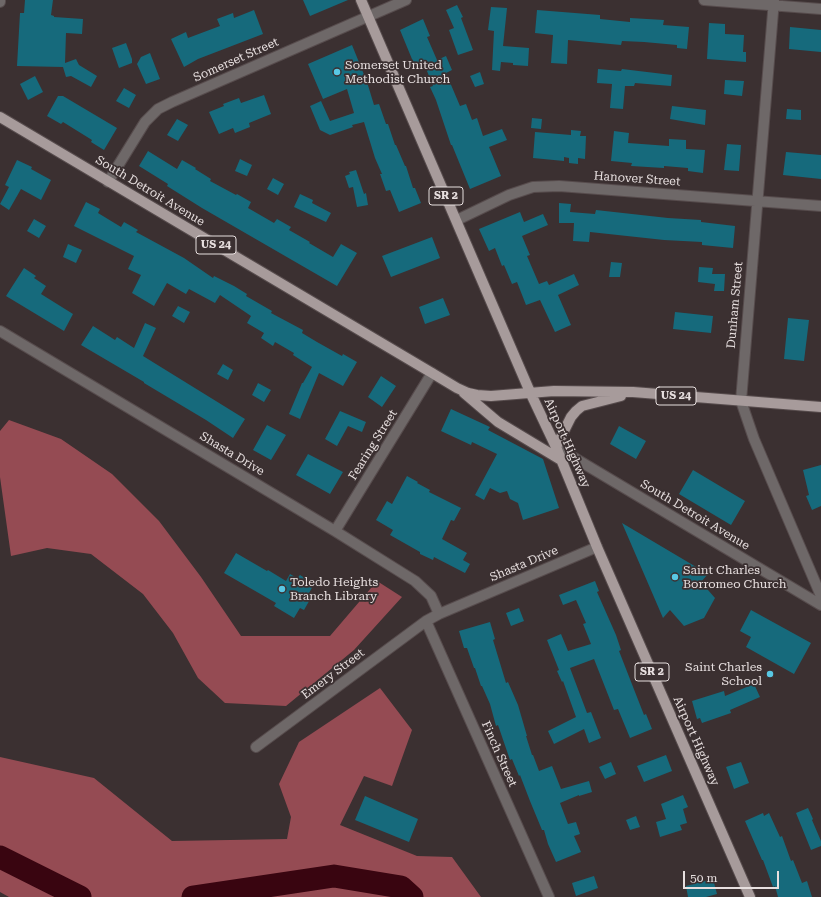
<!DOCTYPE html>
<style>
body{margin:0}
#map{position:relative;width:821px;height:897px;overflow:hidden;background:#3b3031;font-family:"Roboto Serif",serif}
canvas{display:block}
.scale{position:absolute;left:683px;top:871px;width:96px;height:18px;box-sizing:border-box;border:2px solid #e7dfdf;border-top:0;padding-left:5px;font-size:12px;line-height:14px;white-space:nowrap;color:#e7dfdf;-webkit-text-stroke:3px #3b3031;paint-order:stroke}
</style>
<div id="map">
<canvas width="821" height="897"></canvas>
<div class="scale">50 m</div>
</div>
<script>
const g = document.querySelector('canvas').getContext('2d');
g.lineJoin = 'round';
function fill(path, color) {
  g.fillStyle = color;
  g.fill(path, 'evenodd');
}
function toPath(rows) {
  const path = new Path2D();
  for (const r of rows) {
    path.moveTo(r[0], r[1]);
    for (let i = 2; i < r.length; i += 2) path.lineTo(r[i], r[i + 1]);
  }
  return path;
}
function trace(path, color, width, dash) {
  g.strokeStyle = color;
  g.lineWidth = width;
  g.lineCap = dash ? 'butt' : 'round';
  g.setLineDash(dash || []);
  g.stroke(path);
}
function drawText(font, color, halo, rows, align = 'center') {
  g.font = font + ' "Roboto Serif",serif';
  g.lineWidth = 3.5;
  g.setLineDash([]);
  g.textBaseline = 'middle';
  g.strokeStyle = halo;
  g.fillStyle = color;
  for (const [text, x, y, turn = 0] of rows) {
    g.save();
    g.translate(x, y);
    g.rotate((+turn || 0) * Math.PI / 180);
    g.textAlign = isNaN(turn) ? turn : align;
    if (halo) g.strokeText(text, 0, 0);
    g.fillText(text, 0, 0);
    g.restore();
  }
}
const forest = toPath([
 [9,420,61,439,112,474,159,521,201,577,241,636,330,636,377,581,402,597,354,650,286,706,225,703,198,678,173,633,143,594,91,554,47,548,11,556,0,477,0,431],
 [380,688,412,730,392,786,364,776,340,825,417,856,452,857,481,897,9,897,0,892,0,757,94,778,172,841,287,839,291,817,279,784,299,742]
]);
const river = toPath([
 [0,857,80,897],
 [193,897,334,876,401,887,412,897]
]);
const building = toPath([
 [25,0,53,0,51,15,54,16,54,17,83,19,82,34,66,33,65,63,76,59,79,65,97,76,91,87,71,76,66,77,63,67,17,66,20,13,24,13],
 [303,0,348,0,310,16],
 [457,5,463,17,461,18,473,50,458,55,449,30,454,28,446,10],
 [491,7,507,8,503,46,529,48,528,66,513,65,513,63,501,62,500,71,492,70,494,31,488,30],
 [254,10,263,34,198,59,184,67,171,39,186,32,188,38,220,26,217,19,233,13,234,18],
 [537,10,600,15,600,19,630,22,630,18,664,20,663,25,689,27,687,49,677,48,677,45,644,42,622,41,621,45,568,40,567,64,551,63,553,35,535,33],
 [423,19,430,36,427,37,437,60,446,56,452,70,446,73,460,106,466,104,472,120,477,118,483,136,502,129,507,140,489,147,501,176,470,189,452,145,451,145,436,100,430,87,433,86,423,61,414,64,400,30],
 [709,23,725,24,725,34,744,35,743,52,746,52,746,62,707,59],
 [790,27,821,30,821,52,789,49],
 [126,43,132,59,132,63,119,68,112,48],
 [352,45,367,82,374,105,379,104,386,124,388,124,395,145,396,145,405,166,406,166,413,188,415,188,421,203,399,212,390,190,386,191,380,174,382,174,375,158,364,122,352,125,353,127,330,135,320,130,310,106,321,101,330,121,354,113,347,89,323,99,308,64],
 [150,53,160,79,146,84,137,64,141,57],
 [598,69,621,71,622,69,672,75,671,86,635,83,634,86,625,86,623,109,610,108,612,84,597,83],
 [480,72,484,84,475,87,470,76],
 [35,76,43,92,28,100,20,84],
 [725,80,744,81,742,96,724,94],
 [124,88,136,95,129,108,116,101],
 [264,95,271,114,249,123,250,127,235,133,233,128,219,134,209,112,224,106,223,104,239,98,241,103],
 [58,96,63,96,117,128,104,150,91,142,92,140,63,122,61,124,47,116],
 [672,106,706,110,705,125,670,119],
 [787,109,801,110,801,120,786,119],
 [532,118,542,119,541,129,531,128],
 [177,119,188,125,178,141,167,135],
 [571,130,581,131,580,136,586,136,585,159,578,158,578,164,569,163,569,158,564,157,564,161,533,158,535,132,571,135],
 [614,131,629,133,628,143,669,146,669,139,686,140,686,149,705,150,703,173,688,171,688,168,664,166,664,168,631,166,632,163,611,161],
 [727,144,741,145,739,171,724,170],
 [148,151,177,169,182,160,196,168,195,169,211,179,210,181,236,195,237,194,251,202,248,208,274,223,277,219,291,227,289,230,310,242,309,243,333,257,341,244,357,253,337,286,202,208,167,186,168,184,139,166],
 [786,152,821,155,821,179,783,175],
 [240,159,252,165,247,176,235,171],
 [17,160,32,167,31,169,51,180,41,200,21,189,9,210,0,204,9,187,5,185],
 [356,170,364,194,366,193,368,205,357,207,353,187,349,188,345,176,350,174,349,172],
 [273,178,284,184,278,195,267,189],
 [300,194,313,200,312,203,331,213,326,222,294,207],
 [86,202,100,209,98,213,121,227,124,222,138,230,136,232,184,258,213,278,214,276,234,286,247,294,246,296,272,311,271,313,303,330,302,333,317,342,342,356,343,354,357,362,343,386,319,373,300,419,289,414,302,383,303,383,312,367,293,355,294,353,275,342,273,346,261,338,264,333,247,323,251,316,220,295,215,303,189,289,186,294,167,283,154,306,132,293,141,275,128,269,134,256,74,226],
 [559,203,571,204,570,212,595,214,596,210,668,218,701,220,701,222,735,226,733,248,702,245,702,242,664,240,590,232,589,242,573,241,574,223,559,223],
 [520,212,524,222,543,214,548,225,522,236,530,255,527,256,539,284,547,281,549,285,574,274,579,285,558,295,571,325,555,332,540,300,526,305,517,282,512,284,504,265,502,266,495,248,489,251,479,229],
 [34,219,46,226,39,238,27,231],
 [432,237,440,258,391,277,382,256],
 [68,244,82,250,76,263,63,257],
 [611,262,622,263,620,277,609,277],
 [699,267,713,268,712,274,725,274,724,291,714,291,715,284,698,282],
 [24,268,36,276,34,278,46,286,41,294,73,314,64,331,6,296],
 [443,298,450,315,425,324,419,307],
 [178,306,190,312,184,323,172,316],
 [675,312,713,316,711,333,673,329],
 [788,318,809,320,804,361,784,359],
 [145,323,156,328,143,356,245,419,233,438,206,420,144,383,144,382,81,345,93,326,115,340,117,337,134,348],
 [223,364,233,370,228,380,217,374],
 [381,376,396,386,382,407,368,397],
 [258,383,271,390,264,402,252,395],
 [451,409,490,427,488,430,543,459,559,508,523,520,518,503,510,499,507,491,500,493,490,488,484,500,475,495,497,454,472,442,471,445,441,431],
 [340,411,366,422,362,432,348,426,337,446,325,439],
 [267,425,286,435,271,460,253,450],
 [619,426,646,441,636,459,610,444],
 [308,454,343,472,330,494,296,475],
 [821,465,821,506,812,510,806,496,809,495,803,470],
 [693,470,745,501,731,525,679,494],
 [407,476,418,482,417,483,430,490,429,492,461,508,454,521,451,520,442,539,467,553,463,560,470,564,465,573,434,557,433,560,420,554,420,552,390,535,393,530,376,520,387,501,392,504],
 [622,523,708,574,701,582,715,598,704,618,684,626,670,610,663,618],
 [236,553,267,571,268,570,286,581,290,574,297,578,300,575,314,584,308,595,312,596,304,610,300,608,294,618,274,606,276,603,224,573],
 [595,581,599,591,597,592,616,635,621,650,619,651,644,715,646,714,652,729,630,738,618,709,614,710,594,659,570,668,587,713,591,712,601,738,589,743,584,729,554,744,548,731,576,717,563,681,562,682,557,671,559,670,547,640,561,634,568,651,591,644,583,624,586,623,576,600,563,605,559,595],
 [519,608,524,621,511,626,506,613],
 [751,610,811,643,794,674,746,647,751,637,740,631],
 [490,622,495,639,493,640,506,683,508,682,518,705,527,736,526,736,532,755,533,755,539,771,552,766,561,789,589,781,592,792,579,796,579,795,560,803,568,824,576,822,580,834,574,836,581,852,556,862,548,844,544,830,542,830,530,801,520,775,519,776,512,759,510,760,498,725,496,726,490,704,482,686,481,686,475,668,474,668,467,648,464,648,459,631],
 [754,684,760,697,730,710,731,713,702,723,700,718,697,719,692,701,724,691,725,696],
 [666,755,672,771,644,782,637,766],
 [611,762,616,774,605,779,599,767],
 [741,762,749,783,734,789,726,767],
 [683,795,688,807,683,809,687,823,680,825,682,830,660,837,656,822,666,819,661,804],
 [365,796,418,819,409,842,355,820],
 [808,808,813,819,812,820,821,841,821,846,811,850,796,813],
 [763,813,764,816,769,813,780,837,782,836,791,861,793,860,802,883,807,881,812,897,778,897,775,886,773,887,763,860,762,860,745,821],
 [636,816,640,827,630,830,626,820],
 [594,876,598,888,576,896,572,883],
 [713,879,717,894,706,897,688,897,686,886]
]);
const minor = toPath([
 [704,0,821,9],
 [774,0,741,401,754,439,821,596],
 [0,2,0,0],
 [108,182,145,122,158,109,172,102,406,0],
 [457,220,509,195,533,187,559,186,821,206],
 [0,331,335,531,415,581,431,596,439,614],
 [556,447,821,605],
 [335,531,432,373],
 [426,621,549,897],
 [256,747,426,621,439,614,597,547]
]);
const major = toPath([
 [361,0,530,392,556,447,597,547,750,897],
 [0,117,432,373,457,388,468,393,477,395,491,396,554,391,633,392,821,407],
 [464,393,498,422,561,460],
 [556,447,571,417,576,411,582,406,621,396]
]);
const markers = [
 [337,72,4,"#59c8e4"],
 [675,577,4,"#59c8e4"],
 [282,589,4,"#59c8e4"],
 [770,674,4,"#59c8e4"]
];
const shields = [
 [446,196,34],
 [216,245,40],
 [676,396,40],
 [652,672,34]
];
const shieldNames = [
 ["SR 2",446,196],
 ["US 24",216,245],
 ["US 24",676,396],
 ["SR 2",652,672]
];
const streetNames = [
 ["Somerset Street",236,60,-24],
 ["Hanover Street",637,179,4],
 ["South Detroit Avenue",150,191,31],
 ["Dunham Street",735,305,-85],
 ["Airport Highway",567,443,66],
 ["Fearing Street",373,445,-58],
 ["Shasta Drive",232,454,31],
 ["South Detroit Avenue",695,515,31],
 ["Shasta Drive",524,564,-23],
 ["Emery Street",333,674,-37],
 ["Airport Highway",696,741,66],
 ["Finch Street",499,754,66]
];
const poiNames = [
 ["Somerset United",345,65],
 ["Methodist Church",345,79],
 ["Saint Charles",683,570],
 ["Borromeo Church",683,584],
 ["Toledo Heights",290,582],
 ["Branch Library",290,596],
 ["Saint Charles",762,667,"right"],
 ["School",762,681,"right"]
];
fill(forest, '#954b53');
trace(river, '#390510', 23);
fill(building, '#166a7c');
trace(minor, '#574c4d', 12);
trace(major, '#574c4d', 12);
trace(minor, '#6e6868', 10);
trace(major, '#a79b9b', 10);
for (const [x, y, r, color] of markers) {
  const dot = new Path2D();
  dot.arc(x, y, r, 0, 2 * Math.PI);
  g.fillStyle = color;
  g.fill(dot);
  trace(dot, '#3b3031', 1.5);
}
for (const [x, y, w] of shields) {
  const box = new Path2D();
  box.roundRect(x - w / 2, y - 9, w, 18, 3);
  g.fillStyle = '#3b3031';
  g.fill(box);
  trace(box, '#e7dfdf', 1);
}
drawText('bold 11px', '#e7dfdf', null, shieldNames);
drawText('12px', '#e7dfdf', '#3b3031', streetNames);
drawText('12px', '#e7dfdf', '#3b3031', poiNames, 'left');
</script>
